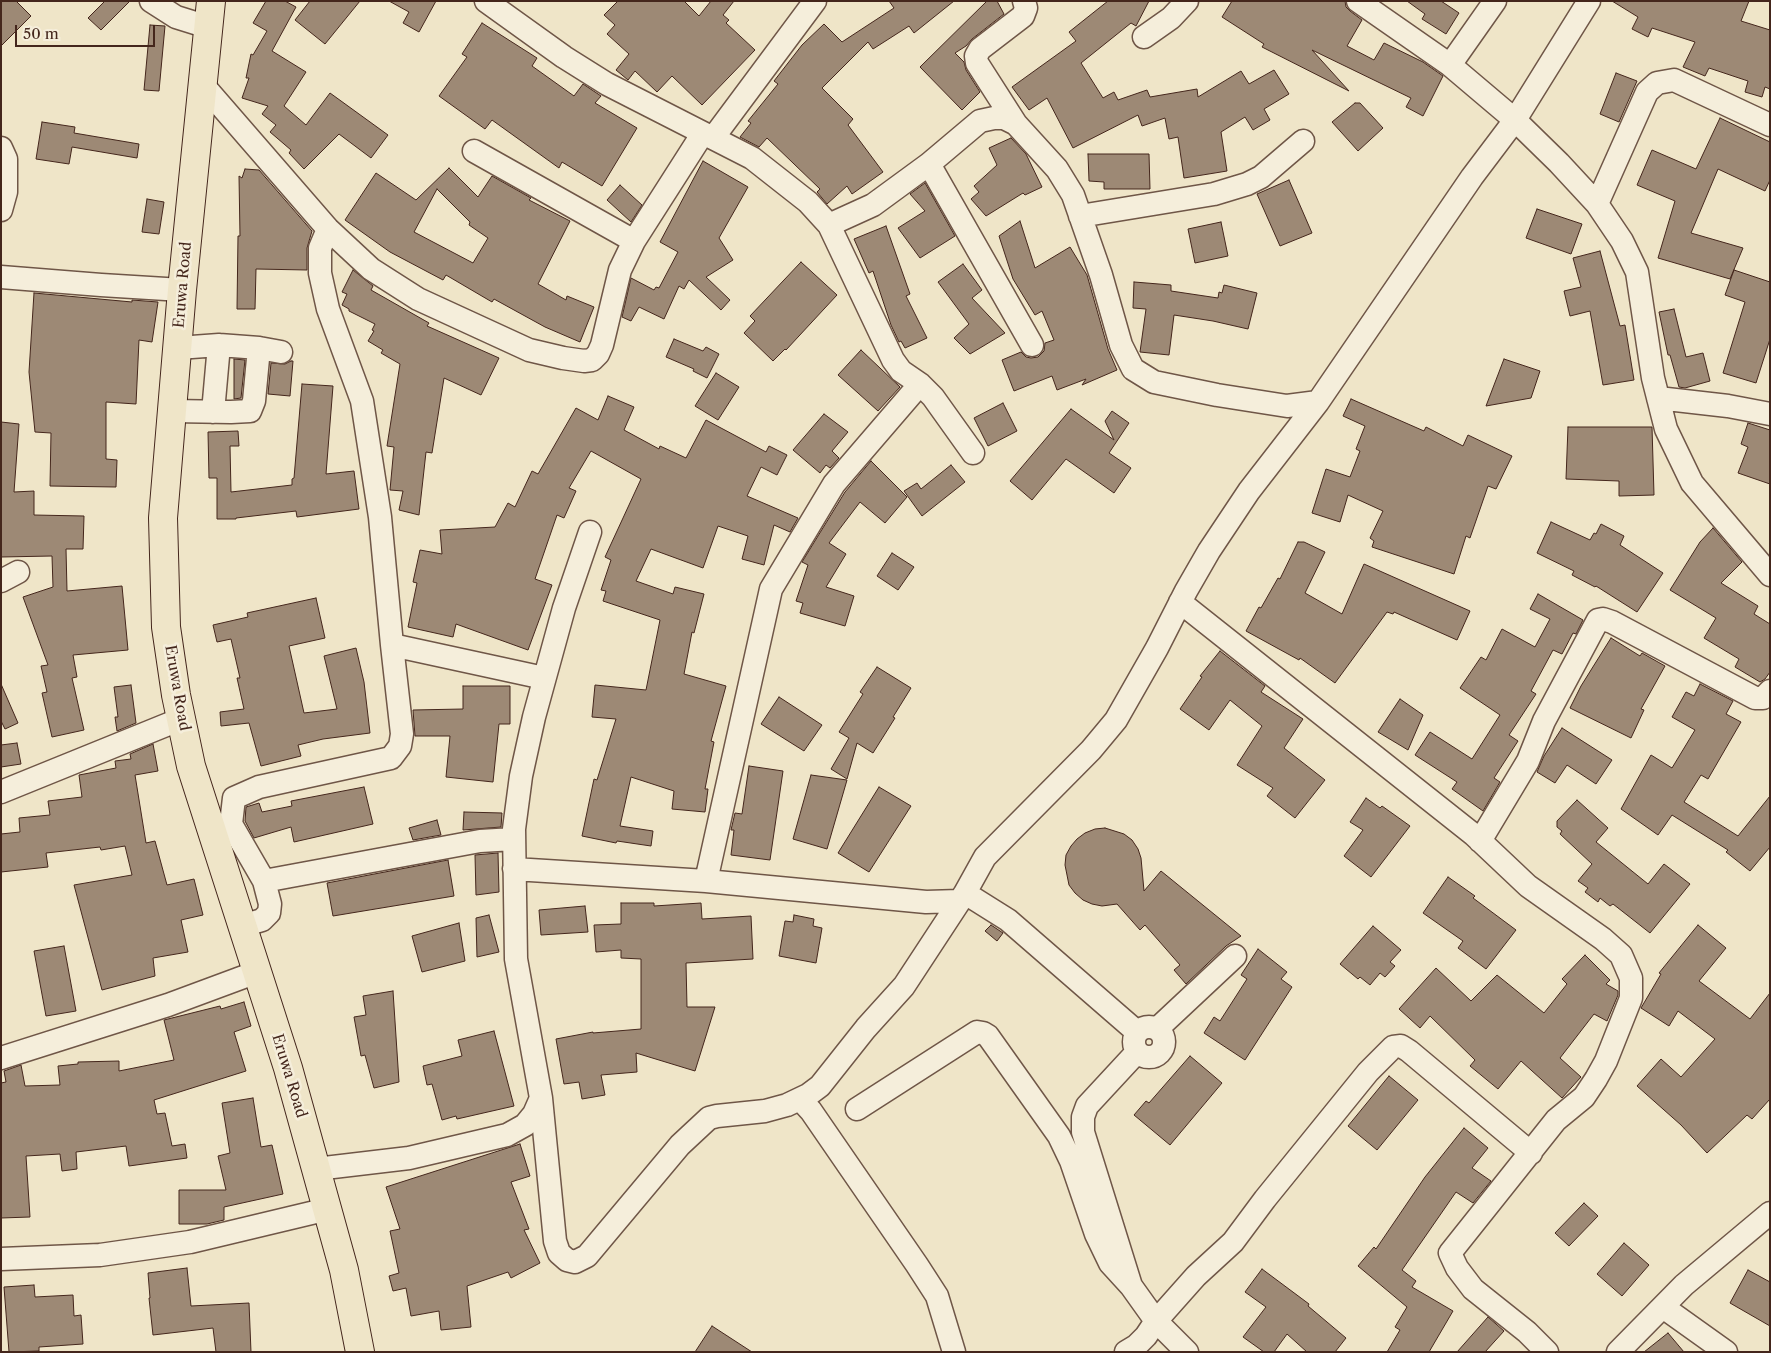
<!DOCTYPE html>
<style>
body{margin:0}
#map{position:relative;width:1771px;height:1353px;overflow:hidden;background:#efe5c8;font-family:"Libre Caslon Text",serif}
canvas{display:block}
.frame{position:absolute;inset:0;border:2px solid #44261c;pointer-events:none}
.scale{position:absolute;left:15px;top:25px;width:140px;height:22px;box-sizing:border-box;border:2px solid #44261c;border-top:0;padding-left:6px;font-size:15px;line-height:18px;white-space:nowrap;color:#44261c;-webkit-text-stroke:4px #f5eedb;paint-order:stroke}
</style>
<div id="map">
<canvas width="1771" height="1353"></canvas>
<div class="frame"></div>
<div class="scale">50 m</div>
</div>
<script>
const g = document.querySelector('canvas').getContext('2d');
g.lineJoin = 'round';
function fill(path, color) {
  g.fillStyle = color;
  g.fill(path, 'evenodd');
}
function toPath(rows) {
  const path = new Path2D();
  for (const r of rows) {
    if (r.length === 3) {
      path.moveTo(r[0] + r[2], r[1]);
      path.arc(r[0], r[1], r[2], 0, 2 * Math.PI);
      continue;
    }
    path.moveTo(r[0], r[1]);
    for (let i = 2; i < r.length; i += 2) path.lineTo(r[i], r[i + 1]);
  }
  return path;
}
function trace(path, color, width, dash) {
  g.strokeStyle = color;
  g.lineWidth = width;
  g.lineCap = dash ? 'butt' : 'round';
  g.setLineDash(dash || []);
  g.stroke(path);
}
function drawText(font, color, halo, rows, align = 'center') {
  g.font = font + ' "Libre Caslon Text",serif';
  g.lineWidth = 5;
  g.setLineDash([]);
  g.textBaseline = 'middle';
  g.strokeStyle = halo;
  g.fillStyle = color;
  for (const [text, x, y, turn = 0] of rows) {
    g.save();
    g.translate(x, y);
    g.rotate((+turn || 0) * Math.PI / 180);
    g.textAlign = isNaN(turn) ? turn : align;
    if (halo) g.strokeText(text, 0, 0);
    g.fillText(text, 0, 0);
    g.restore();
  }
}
const building = toPath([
 [1,1,16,1,31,16,1,46,1,1],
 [105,1,130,1,101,30,88,18,105,1],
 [266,1,285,1,296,7,272,51,306,72,284,106,306,125,330,93,388,135,371,158,339,134,304,169,289,153,291,150,270,132,276,125,262,114,268,106,242,98,249,78,246,78,251,54,253,55,267,31,253,23,266,1],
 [310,1,360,1,325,44,295,20,310,1],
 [389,1,436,1,419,32,403,23,409,12,389,1],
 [618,1,684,1,699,16,711,1,734,1,723,15,729,20,726,23,755,50,702,105,672,76,657,92,635,71,628,80,616,70,629,54,607,34,615,25,604,15,618,1],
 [889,1,954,1,914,33,909,26,873,49,868,42,822,88,853,119,848,125,883,172,852,194,847,186,827,204,817,192,820,189,767,138,759,147,740,137,751,123,748,121,778,84,774,81,802,45,824,24,842,42,894,8,889,1],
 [987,1,997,1,1004,14,972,39,966,46,955,53,964,62,966,70,980,92,962,110,920,67,987,1],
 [1108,1,1149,1,1136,26,1131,23,1081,63,1103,98,1114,92,1118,100,1147,90,1150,97,1197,89,1198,97,1241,71,1249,84,1274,70,1289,94,1264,109,1270,120,1253,130,1245,117,1221,132,1227,171,1184,178,1178,137,1169,139,1165,118,1142,126,1138,115,1073,148,1047,98,1029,110,1012,87,1076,41,1069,32,1108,1],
 [1232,1,1345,1,1346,7,1350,11,1362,20,1347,46,1374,60,1384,43,1423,62,1443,76,1423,116,1406,107,1411,98,1312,50,1349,91,1262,47,1264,44,1222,17,1232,1],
 [1407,1,1441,1,1459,13,1446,34,1422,19,1425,14,1407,1],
 [1612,1,1749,1,1741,21,1770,30,1770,89,1765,87,1762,97,1745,92,1748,81,1709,68,1705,76,1683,67,1695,42,1652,28,1648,37,1632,29,1638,17,1612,1],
 [482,23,537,58,532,66,574,96,583,84,601,96,595,103,637,128,602,186,562,162,559,168,492,120,485,129,439,96,467,57,462,54,482,23],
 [150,25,165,26,159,91,144,90,150,25],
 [1616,73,1637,81,1619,122,1600,114,1616,73],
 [1355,103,1360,103,1383,128,1358,151,1332,122,1355,103],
 [1720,118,1770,142,1770,180,1765,191,1718,169,1691,233,1743,248,1730,279,1658,258,1675,201,1637,185,1652,150,1696,169,1720,118],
 [42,122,75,127,74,133,139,144,137,158,72,147,69,164,36,159,42,122],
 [1011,138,1026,154,1042,187,1025,195,1023,193,986,216,971,199,979,192,974,186,997,165,989,148,1011,138],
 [1088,154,1149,154,1150,189,1104,189,1104,182,1089,181,1088,154],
 [703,161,748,187,719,238,733,260,706,277,730,300,721,310,689,280,684,289,679,286,664,319,639,307,631,321,622,317,631,278,654,290,656,287,659,288,678,252,660,242,703,161],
 [449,168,478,197,492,176,531,198,529,200,570,221,538,284,566,300,567,296,594,307,580,342,545,327,494,299,492,302,446,275,443,280,390,252,345,220,376,173,416,200,449,168],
 [437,189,470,222,469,225,488,238,473,263,414,232,437,189],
 [245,169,259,170,312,231,307,248,307,270,256,269,255,309,237,309,238,236,240,236,239,176,242,178,245,169],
 [1289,180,1312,233,1280,246,1257,194,1289,180],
 [925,183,955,236,920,258,898,228,925,211,910,194,925,183],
 [620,185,642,205,631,222,607,200,620,185],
 [147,199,164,202,159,234,142,232,147,199],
 [1537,209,1582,224,1571,254,1526,238,1537,209],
 [1020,221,1035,268,1070,247,1087,275,1108,349,1117,370,1082,385,1086,379,1057,390,1052,376,1014,391,1002,360,1021,352,1026,357,1031,358,1038,357,1044,351,1045,343,1054,340,1042,311,1035,315,1013,279,999,236,1020,221],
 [1221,222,1228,256,1195,263,1188,229,1221,222],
 [886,226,910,294,906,296,927,338,905,348,901,341,899,342,891,325,873,271,869,273,854,239,886,226],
 [1600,251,1620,326,1625,325,1634,380,1603,385,1590,311,1570,316,1564,291,1581,287,1573,258,1600,251],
 [801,262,837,295,786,350,785,349,773,361,744,333,755,321,750,316,801,262],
 [963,264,982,290,972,298,1005,333,970,354,954,338,969,324,938,282,963,264],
 [353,270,373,286,371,290,429,323,427,326,499,358,481,395,444,378,432,453,426,452,419,515,399,510,403,491,390,490,394,447,387,446,400,364,381,353,383,350,368,341,374,331,372,330,375,324,349,311,349,309,342,305,347,294,342,292,353,270],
 [1734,270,1770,282,1770,339,1756,383,1723,373,1745,302,1725,295,1734,270],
 [1134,282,1171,285,1171,291,1218,298,1219,292,1222,293,1224,285,1257,293,1248,329,1213,321,1174,315,1169,355,1140,352,1146,309,1133,308,1134,282],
 [34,293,132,302,132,300,158,302,152,342,139,340,136,404,106,402,106,459,117,460,116,487,50,486,51,433,35,432,29,372,34,293],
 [1674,309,1686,357,1703,353,1710,381,1685,388,1679,387,1670,355,1668,355,1659,312,1674,309],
 [674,339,703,351,706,347,719,354,707,378,693,371,694,369,666,357,674,339],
 [861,350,900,387,878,411,838,375,861,350],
 [234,359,245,360,241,398,234,399,234,359],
 [1504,359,1540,371,1531,398,1486,406,1504,359],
 [291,361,293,361,290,396,268,394,271,363,285,364,291,361],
 [716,373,739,387,718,420,695,406,716,373],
 [302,384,333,386,326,474,354,471,359,509,297,517,296,511,236,518,236,519,217,519,217,478,209,478,208,432,238,431,239,446,230,446,231,492,292,485,292,479,294,478,302,384],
 [608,396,634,407,624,430,659,449,660,446,686,458,706,420,766,452,769,446,787,455,777,475,761,467,747,496,798,518,790,532,774,525,764,565,742,559,748,536,718,526,703,568,651,549,636,581,673,594,675,587,704,594,694,633,692,632,684,674,726,686,711,741,714,742,705,789,708,789,705,812,672,809,674,791,631,777,620,826,653,831,651,846,617,841,616,843,582,836,594,779,597,780,616,719,592,717,595,685,646,690,660,620,603,601,606,591,601,590,611,560,605,557,641,479,591,451,569,488,576,491,564,518,557,515,535,579,552,585,528,650,456,624,453,637,408,627,417,583,413,582,420,550,442,554,440,530,495,527,508,503,515,507,532,471,538,474,576,408,598,420,608,396],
 [1351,399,1424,431,1426,427,1463,446,1468,435,1512,456,1496,489,1488,486,1470,538,1466,536,1454,574,1372,547,1374,541,1370,538,1383,511,1348,495,1340,522,1312,513,1326,469,1350,477,1360,451,1356,449,1365,426,1343,416,1351,399],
 [1003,403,1017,431,988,446,974,418,1003,403],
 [1071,409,1114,440,1105,421,1112,411,1129,423,1109,453,1131,468,1114,493,1066,459,1032,500,1010,481,1071,409],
 [824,414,848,432,832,451,839,458,830,468,826,465,820,473,793,450,824,414],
 [1,422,19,424,14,492,34,491,34,515,84,516,83,549,66,549,67,591,122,586,128,650,73,655,77,677,72,678,84,730,52,737,42,693,47,692,41,666,48,665,23,597,53,587,52,556,1,557,1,422],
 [1748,423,1770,430,1770,484,1738,473,1748,447,1741,444,1748,423],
 [1568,427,1652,427,1654,495,1619,496,1619,481,1566,479,1568,427],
 [871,461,907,497,885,523,860,502,829,543,846,554,826,587,854,596,845,626,800,613,803,603,796,601,808,565,802,562,845,492,871,461],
 [951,465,965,482,922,516,904,491,917,483,921,489,951,465],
 [1551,522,1590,540,1594,533,1596,534,1601,524,1624,536,1620,545,1663,573,1637,612,1596,586,1595,587,1572,575,1574,571,1537,553,1551,522],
 [1713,528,1742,562,1721,583,1758,606,1754,614,1770,624,1770,672,1765,679,1760,682,1735,667,1739,659,1704,638,1716,618,1670,590,1700,542,1713,528],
 [1298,542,1304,542,1325,552,1305,593,1342,614,1364,564,1470,611,1457,640,1394,612,1393,614,1387,612,1335,683,1300,658,1299,660,1246,631,1259,607,1261,608,1278,578,1280,579,1298,542],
 [892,553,914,567,898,590,877,576,892,553],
 [1538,594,1583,620,1576,634,1573,633,1562,654,1553,650,1531,691,1536,694,1509,735,1518,741,1494,778,1500,782,1483,811,1452,789,1457,782,1415,755,1430,732,1472,759,1500,715,1460,688,1481,657,1486,660,1502,629,1535,647,1550,619,1530,609,1538,594],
 [316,598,325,638,289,646,304,713,337,709,324,656,356,648,364,682,370,733,323,739,298,745,301,756,261,766,249,723,221,726,220,712,244,709,237,678,240,678,231,639,217,642,213,625,248,617,247,613,316,598],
 [1611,638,1640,656,1642,653,1665,666,1641,709,1644,710,1631,738,1570,708,1581,686,1611,638],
 [1220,651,1265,686,1261,692,1303,719,1284,748,1325,780,1295,818,1267,796,1273,788,1237,765,1262,726,1230,700,1209,730,1180,709,1202,677,1200,676,1220,651],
 [877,667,911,688,893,717,895,718,873,753,857,743,847,779,831,769,849,738,839,732,863,694,860,692,877,667],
 [1,684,18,723,5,729,1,721,1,684],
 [1700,684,1733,701,1726,714,1741,722,1708,779,1701,775,1684,802,1738,836,1770,796,1770,847,1750,871,1726,852,1728,850,1672,815,1658,835,1621,809,1651,755,1672,768,1695,730,1672,717,1686,692,1694,696,1700,684],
 [131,685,136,723,117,731,115,717,118,717,114,687,131,685],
 [463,686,510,686,510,724,499,724,493,782,446,777,450,736,415,736,413,710,463,709,463,686],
 [779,697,822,725,804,751,761,724,779,697],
 [1400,699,1423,715,1408,750,1378,732,1400,699],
 [1562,728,1612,760,1596,784,1567,765,1555,783,1537,772,1544,756,1562,728],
 [17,743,21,764,1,767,1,745,17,743],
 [153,744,158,771,135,775,146,843,155,841,167,885,194,879,203,915,181,920,188,952,153,958,155,976,102,990,74,885,132,875,125,846,101,850,100,847,46,853,48,867,1,872,1,834,20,832,19,818,50,815,48,801,82,797,79,775,116,768,115,761,131,759,130,754,153,744],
 [749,766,783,771,770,860,731,855,734,830,731,830,735,813,742,814,749,766],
 [811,775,847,780,827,849,793,839,811,775],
 [364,787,373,824,294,842,291,827,254,838,245,821,246,807,259,803,262,812,292,806,291,801,364,787],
 [879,787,911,806,869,872,838,853,879,787],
 [1366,798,1380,808,1382,806,1410,826,1371,877,1344,856,1363,830,1350,822,1366,798],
 [1577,800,1608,828,1596,842,1648,884,1664,864,1690,884,1650,933,1613,904,1610,906,1600,898,1598,902,1585,892,1588,888,1578,881,1592,864,1560,834,1562,831,1557,827,1557,821,1577,800],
 [464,812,502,813,501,827,463,830,464,812],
 [437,820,441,835,413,840,409,828,437,820],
 [1105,828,1124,834,1132,840,1138,849,1141,858,1144,891,1161,871,1241,936,1226,946,1186,984,1174,970,1180,965,1145,925,1140,930,1117,904,1102,906,1092,904,1083,900,1075,893,1069,885,1065,865,1066,855,1071,846,1077,839,1085,833,1095,829,1105,828],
 [498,853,499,892,476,895,475,855,498,853],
 [448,860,454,896,333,916,327,883,448,860],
 [1448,877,1475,896,1473,898,1516,930,1486,969,1458,948,1463,941,1423,913,1448,877],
 [621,903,654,903,654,906,701,903,702,919,751,916,753,959,686,963,687,1007,715,1007,695,1071,636,1053,637,1072,601,1075,605,1095,582,1099,579,1082,564,1084,556,1039,593,1032,593,1033,641,1029,641,959,621,958,621,950,596,952,594,925,621,924,621,903],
 [585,906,588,932,541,935,539,910,585,906],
 [489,915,499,952,477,957,476,918,489,915],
 [794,915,814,919,813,926,822,928,816,963,779,956,785,921,793,922,794,915],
 [459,923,465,961,422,972,412,936,459,923],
 [991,925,1003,933,997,941,985,931,991,925],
 [1698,925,1726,948,1699,981,1750,1019,1770,993,1770,1099,1752,1119,1747,1115,1707,1153,1681,1125,1637,1086,1661,1059,1681,1077,1715,1039,1678,1011,1669,1026,1641,1008,1661,974,1659,973,1698,925],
 [1373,926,1401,950,1390,962,1395,966,1385,977,1380,973,1370,985,1360,977,1358,979,1340,964,1373,926],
 [64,946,76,1011,46,1016,34,951,64,946],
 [1258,949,1287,972,1281,979,1292,987,1245,1060,1204,1033,1214,1017,1220,1021,1247,979,1241,975,1258,949],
 [1585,955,1610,980,1606,984,1618,991,1618,995,1607,1021,1594,1014,1560,1058,1581,1077,1562,1098,1521,1061,1498,1089,1470,1066,1475,1060,1430,1016,1420,1028,1399,1009,1436,968,1471,1001,1497,975,1544,1013,1567,984,1562,979,1585,955],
 [393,991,399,1082,374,1088,365,1055,361,1056,354,1017,366,1015,363,996,393,991],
 [244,1002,251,1026,234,1032,246,1071,154,1100,157,1114,165,1113,172,1146,185,1144,187,1158,129,1166,126,1146,76,1152,77,1169,62,1171,60,1154,26,1156,30,1217,1,1218,1,1083,6,1082,4,1071,21,1065,25,1086,60,1085,58,1066,78,1064,78,1062,119,1061,119,1071,174,1060,164,1020,220,1006,221,1009,244,1002],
 [494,1031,514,1106,457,1119,456,1116,442,1120,432,1084,427,1085,423,1066,462,1056,458,1040,494,1031],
 [1190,1056,1222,1083,1170,1145,1134,1115,1146,1101,1149,1103,1190,1056],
 [1389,1076,1418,1100,1377,1150,1348,1126,1389,1076],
 [253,1098,261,1147,272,1145,283,1194,224,1207,224,1220,207,1224,179,1224,179,1190,226,1190,218,1156,230,1153,222,1103,253,1098],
 [1464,1128,1488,1148,1472,1168,1491,1181,1473,1203,1456,1192,1402,1270,1416,1281,1412,1287,1453,1311,1429,1352,1387,1352,1400,1330,1395,1327,1407,1307,1358,1266,1374,1247,1376,1249,1425,1177,1464,1128],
 [520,1144,530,1176,511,1182,529,1229,524,1230,540,1263,511,1278,508,1272,467,1286,471,1327,441,1330,439,1311,411,1316,406,1288,393,1291,389,1276,399,1273,390,1231,400,1229,386,1187,520,1144],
 [1584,1203,1598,1216,1569,1246,1555,1233,1584,1203],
 [1624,1243,1649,1265,1622,1296,1597,1274,1624,1243],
 [187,1268,191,1306,249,1303,251,1352,216,1352,213,1328,153,1335,149,1298,150,1298,148,1273,187,1268],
 [1262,1269,1309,1304,1308,1306,1346,1338,1335,1352,1307,1352,1287,1334,1274,1352,1264,1352,1243,1337,1266,1307,1245,1292,1262,1269],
 [1748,1270,1770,1282,1770,1326,1730,1303,1748,1270],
 [34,1285,35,1297,73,1295,74,1316,81,1315,83,1344,39,1347,39,1351,9,1352,4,1287,34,1285],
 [1488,1317,1504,1331,1485,1352,1457,1352,1488,1317],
 [712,1326,752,1352,695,1352,712,1326],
 [1668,1333,1684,1352,1644,1352,1668,1333]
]);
const minor = toPath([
 [151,1,176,17,208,27],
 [486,1,564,57,607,84,752,158,808,202,829,225,893,360,901,371,920,384,933,397,973,453],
 [1024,1,1026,8,1023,16,980,49,976,56,977,63,1016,124,1057,169,1073,195,1101,275,1121,345,1133,369,1154,382,1217,395,1287,406,1318,402],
 [1358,1,1450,65,1515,120,1559,163,1597,204,1622,241,1637,272,1653,378,1666,429,1692,483,1770,575],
 [1144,37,1171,18,1187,1],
 [1450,65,1495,1],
 [203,85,328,229,371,269,418,299,529,350,563,358,584,361,592,360,598,354,602,345,620,270,634,241,703,133],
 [713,138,815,1],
 [1,148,6,159,6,192,1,210],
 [474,151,634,241],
 [929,164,1032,345],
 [1597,204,1647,92,1657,83,1674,80,1770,125],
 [1080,216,1214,194,1247,184,1261,177,1303,141],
 [829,225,873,205,929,164,980,121,994,118,1004,118,1016,124],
 [1,277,101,285,182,290],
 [178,348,219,345,259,348,281,352],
 [1658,398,1728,406,1770,414],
 [173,411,231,412,250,411,254,401,259,348],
 [213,412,219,345],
 [1,581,18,572],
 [1180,602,1474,835,1528,886,1603,939,1621,955,1631,978,1631,998,1606,1061,1596,1079,1584,1097,1556,1120,1450,1253,1457,1268,1473,1289,1527,1332,1547,1352],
 [392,645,544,678],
 [1,792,181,719],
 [1480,841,1528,761,1544,721,1598,620,1603,619,1612,622,1755,698,1763,698,1770,691],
 [514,869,706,881,926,902,959,901],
 [264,881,480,841,514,839],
 [706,881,771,589,834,484,920,384],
 [965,893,1008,920,1137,1032],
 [242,926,262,920,269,913,270,904,264,881,231,824,234,798,259,787,391,758,400,746,402,734,392,645,380,517,362,401,328,309,320,273,320,248,328,229],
 [1149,1042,15],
 [1157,1029,1235,956],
 [1137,1052,1087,1106,1083,1117,1083,1132,1131,1286,1156,1321,1187,1352],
 [1,1058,168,1005,257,972],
 [541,1098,555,1241,559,1253,567,1260,575,1262,587,1256,680,1145,709,1118,717,1116,765,1111,787,1105,808,1095,820,1086,866,1028,904,986,965,893,985,857,1091,750,1116,720,1157,648,1186,591,1209,551,1249,491,1318,402,1472,177,1515,120,1589,1],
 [800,1099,811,1111,917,1265,937,1296,954,1352],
 [857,1109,977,1032,983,1033,988,1036,1059,1136,1071,1161,1096,1234,1110,1263,1131,1286],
 [316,1169,409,1158,507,1135,525,1125,534,1114,541,1098,516,959,514,829,521,776,534,717,564,608,590,532],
 [1,1259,100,1255,190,1242,328,1209],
 [1663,1307,1726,1352],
 [1126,1352,1136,1346,1146,1336,1156,1321,1196,1276,1233,1242,1265,1199,1368,1072,1393,1047,1401,1046,1409,1051,1531,1153],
 [1618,1352,1684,1285,1770,1213]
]);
const major = toPath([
 [211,1,182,290,163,518,166,627,176,695,191,766,288,1068,344,1270,360,1352]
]);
const streetNames = [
 ["Eruwa Road",183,285,-85],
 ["Eruwa Road",177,688,80],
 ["Eruwa Road",289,1076,73]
];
fill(building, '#9d8975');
trace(building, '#44261c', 1);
trace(minor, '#6f5647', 25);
trace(major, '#44261c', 30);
trace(minor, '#f5eedb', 22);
trace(major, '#efe5c8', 28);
drawText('15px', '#44261c', '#f5eedb', streetNames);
</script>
